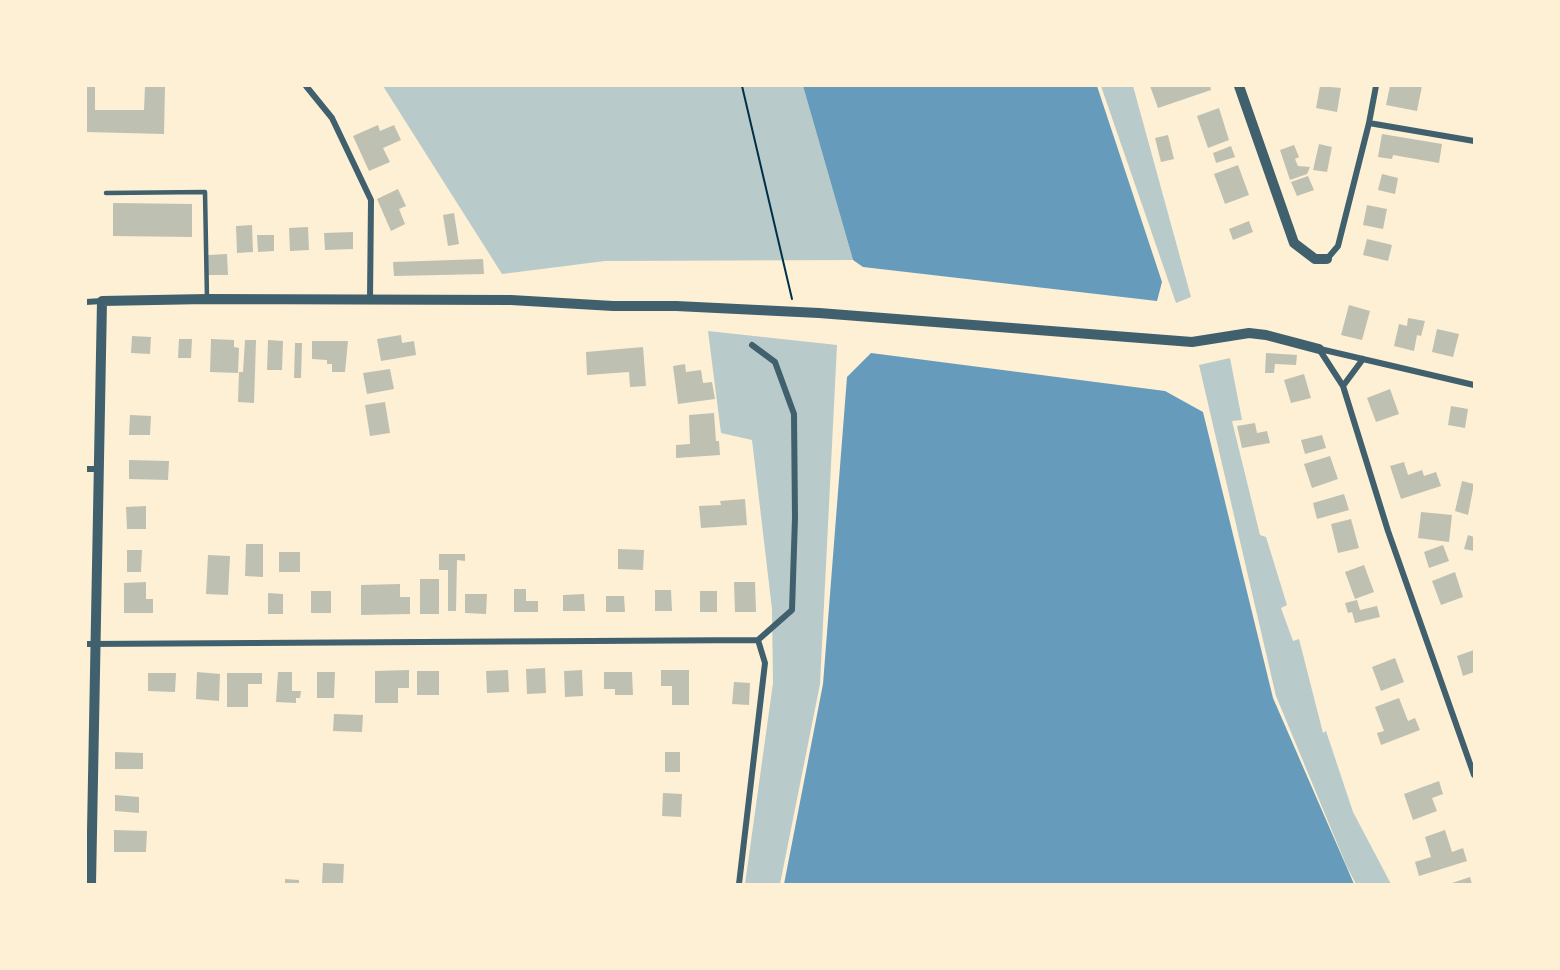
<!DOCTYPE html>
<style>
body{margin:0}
#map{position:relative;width:1560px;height:970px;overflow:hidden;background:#fdf0d5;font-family:Ubuntu,sans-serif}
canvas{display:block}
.frame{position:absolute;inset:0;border:87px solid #fdf0d5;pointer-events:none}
</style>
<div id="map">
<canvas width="1560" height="970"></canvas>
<div class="frame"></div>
</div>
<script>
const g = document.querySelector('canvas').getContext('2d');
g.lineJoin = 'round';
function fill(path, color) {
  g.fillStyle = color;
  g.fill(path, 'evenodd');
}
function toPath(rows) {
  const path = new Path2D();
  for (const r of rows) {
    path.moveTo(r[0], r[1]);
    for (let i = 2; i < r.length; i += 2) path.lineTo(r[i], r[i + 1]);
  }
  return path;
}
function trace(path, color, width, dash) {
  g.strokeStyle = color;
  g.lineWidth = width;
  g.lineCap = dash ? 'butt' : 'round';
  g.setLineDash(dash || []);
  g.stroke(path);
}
const green = toPath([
 [383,86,803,86,853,260,605,261,502,274],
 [1101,86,1133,86,1191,297,1176,303],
 [708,331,837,345,820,684,780,884,745,884,773,683,772,609,752,440,721,433],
 [1230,358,1242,420,1232,421,1260,535,1266,537,1287,605,1281,608,1293,641,1299,639,1323,733,1326,731,1353,812,1391,884,1356,884,1347,867,1276,696,1199,365]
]);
const water = toPath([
 [803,86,1097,86,1162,282,1157,301,863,267,853,260],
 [871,353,1165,391,1203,412,1273,698,1354,884,784,884,823,684,847,377]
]);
const building = toPath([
 [86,86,95,86,95,110,144,110,145,86,165,86,164,134,86,132],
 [1150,86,1210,86,1211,90,1158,108],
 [1320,86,1341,88,1337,112,1316,108],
 [1390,86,1422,86,1417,111,1386,105],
 [1219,108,1229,140,1208,148,1197,116],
 [378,125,380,131,394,125,401,140,383,148,390,162,369,171,353,136],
 [1382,134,1442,144,1439,163,1393,155,1392,159,1378,157],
 [1168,135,1174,159,1161,162,1155,138],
 [1319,144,1332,147,1327,172,1313,170],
 [1294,145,1299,157,1295,159,1298,166,1310,167,1307,174,1290,180,1280,150],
 [1231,146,1235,157,1216,163,1213,153],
 [1238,165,1249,195,1225,204,1214,174],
 [1382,174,1398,178,1395,194,1378,190],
 [1308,176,1314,190,1297,196,1291,182],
 [398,189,406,206,399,209,405,224,391,231,377,199],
 [113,203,192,204,192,237,113,236],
 [1367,205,1387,209,1383,229,1363,225],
 [454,213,459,244,448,246,443,215],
 [1249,221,1253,232,1233,240,1229,229],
 [252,225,253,252,237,253,236,226],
 [308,227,309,250,290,251,289,228],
 [353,232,353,249,325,250,324,233],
 [257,235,274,235,274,251,258,252],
 [1367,239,1392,245,1388,261,1363,255],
 [227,254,228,275,208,275,208,255],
 [483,259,484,274,394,276,393,262],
 [1349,305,1370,311,1362,340,1341,335],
 [1408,318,1425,321,1421,336,1417,335,1414,351,1394,346,1399,324,1407,326],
 [1437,329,1459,334,1453,357,1432,352],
 [401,335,402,343,414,341,416,355,381,361,377,339],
 [132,336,151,337,150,354,131,353],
 [179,339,192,339,191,358,178,358],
 [211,339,234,340,234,347,239,348,238,373,210,372],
 [245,340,256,340,254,403,238,402,239,372,243,372],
 [268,340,283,341,282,370,267,370],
 [312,341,348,341,345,372,332,372,332,364,327,364,327,360,312,359],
 [295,343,302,343,301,378,294,378],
 [643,347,646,386,630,387,629,372,587,375,586,352],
 [1266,353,1297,355,1296,365,1275,364,1274,373,1265,373],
 [685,364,686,372,701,370,703,383,712,382,715,399,678,404,673,366],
 [390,369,394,389,367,394,363,373],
 [1304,374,1311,398,1291,403,1284,380],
 [1390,389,1399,414,1376,422,1367,398],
 [385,402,390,433,370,436,365,405],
 [1451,406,1468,409,1465,428,1448,425],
 [714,413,716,441,719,441,720,455,676,458,676,445,690,444,689,415],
 [130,415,151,416,150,435,129,435],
 [1255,423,1257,433,1267,431,1270,443,1242,448,1237,426],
 [1322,435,1326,448,1305,454,1301,440],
 [1330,456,1338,479,1312,488,1304,464],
 [129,460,169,461,168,480,129,479],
 [1404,462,1408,475,1422,470,1424,476,1436,472,1441,486,1401,499,1390,466],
 [1462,481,1474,484,1468,515,1455,511],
 [1344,494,1349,510,1317,519,1313,503],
 [745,499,747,525,701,528,699,506,721,505,720,501],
 [146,506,146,529,127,529,126,507],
 [1421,512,1452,515,1449,542,1418,538],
 [1351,519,1359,548,1338,553,1331,524],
 [1468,535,1474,537,1474,551,1464,549],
 [246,544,263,544,263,577,245,576],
 [1443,545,1449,561,1429,568,1424,552],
 [618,549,644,550,643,570,618,569],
 [127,550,142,550,141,572,127,572],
 [279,552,300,552,300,572,279,572],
 [439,554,465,554,465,561,457,560,456,611,448,611,448,570,439,570],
 [208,555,230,556,228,595,206,594],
 [1364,565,1374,592,1355,599,1345,572],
 [1455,572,1463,597,1441,605,1432,581],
 [420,579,439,579,439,614,420,614],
 [146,582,146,599,153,599,153,613,124,613,124,583],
 [734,582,755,582,756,612,735,612],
 [400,584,400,597,410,597,410,614,361,615,361,585],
 [514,589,526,589,526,601,538,601,538,612,514,612],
 [655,590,671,590,672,611,655,611],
 [311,591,331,591,331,613,311,613],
 [700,591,717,591,717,612,700,612],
 [268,593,283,594,283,614,268,614],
 [465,594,487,594,486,614,465,613],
 [584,594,585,611,563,611,563,595],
 [606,596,624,596,625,612,606,612],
 [1357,600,1360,610,1377,606,1380,617,1355,623,1352,612,1348,613,1345,603],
 [1474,650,1474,672,1463,676,1457,656],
 [1395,658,1404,682,1381,691,1372,667],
 [545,668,546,693,527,694,526,669],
 [409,670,409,688,398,688,398,703,375,703,375,671],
 [508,670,509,692,487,693,486,671],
 [582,670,583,696,565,697,564,671],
 [661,670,689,670,689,705,672,705,672,686,661,686],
 [417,671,439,671,439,695,417,695],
 [197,672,220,674,219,701,196,699],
 [278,672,292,672,292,691,301,691,300,698,296,698,296,703,276,702],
 [317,672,335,672,334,698,317,698],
 [604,672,632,672,633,695,615,695,615,689,604,689],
 [148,673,176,673,175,692,148,691],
 [227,673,262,673,262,684,248,684,248,707,227,707],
 [734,682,750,683,749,705,732,704],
 [1399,698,1408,721,1415,718,1420,730,1381,745,1377,733,1384,731,1375,707],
 [334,714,363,715,362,732,333,731],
 [115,752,143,753,143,769,115,769],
 [665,752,680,752,680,772,665,772],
 [1439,781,1443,794,1432,798,1437,811,1413,820,1404,794],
 [663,793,682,794,681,817,662,816],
 [115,795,139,797,139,813,115,811],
 [114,830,147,831,146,852,114,852],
 [1445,830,1452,852,1463,848,1467,861,1419,876,1415,862,1431,857,1425,837],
 [323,863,344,864,343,884,322,884],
 [1470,877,1472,884,1449,884],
 [285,879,299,880,299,884,285,884]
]);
const path = toPath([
 [742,86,792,299]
]);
const service = toPath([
 [106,193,205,192,207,299]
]);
const minor = toPath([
 [306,86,332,118,371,200,370,300],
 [1369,123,1474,141],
 [1327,259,1338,246,1369,123,1376,86],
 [86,302,102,301],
 [1319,349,1343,386,1388,531,1474,775],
 [1320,349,1474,385],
 [1343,386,1363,359],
 [86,469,98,469],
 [86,644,758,640],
 [739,884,765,663,758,640,792,610,795,518,794,414,775,362,752,345]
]);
const tertiary = toPath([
 [1239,86,1294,243,1315,259,1327,259],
 [91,884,102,301,207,299,511,300,613,306,676,306,819,313,1192,342,1249,333,1266,335,1319,349]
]);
fill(green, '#b9caca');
fill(water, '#669bbc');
fill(building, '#bec0b2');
trace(path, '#003049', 2);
trace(service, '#3f606c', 4.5);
trace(minor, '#3f606c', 6);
trace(tertiary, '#3f606c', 10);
</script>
